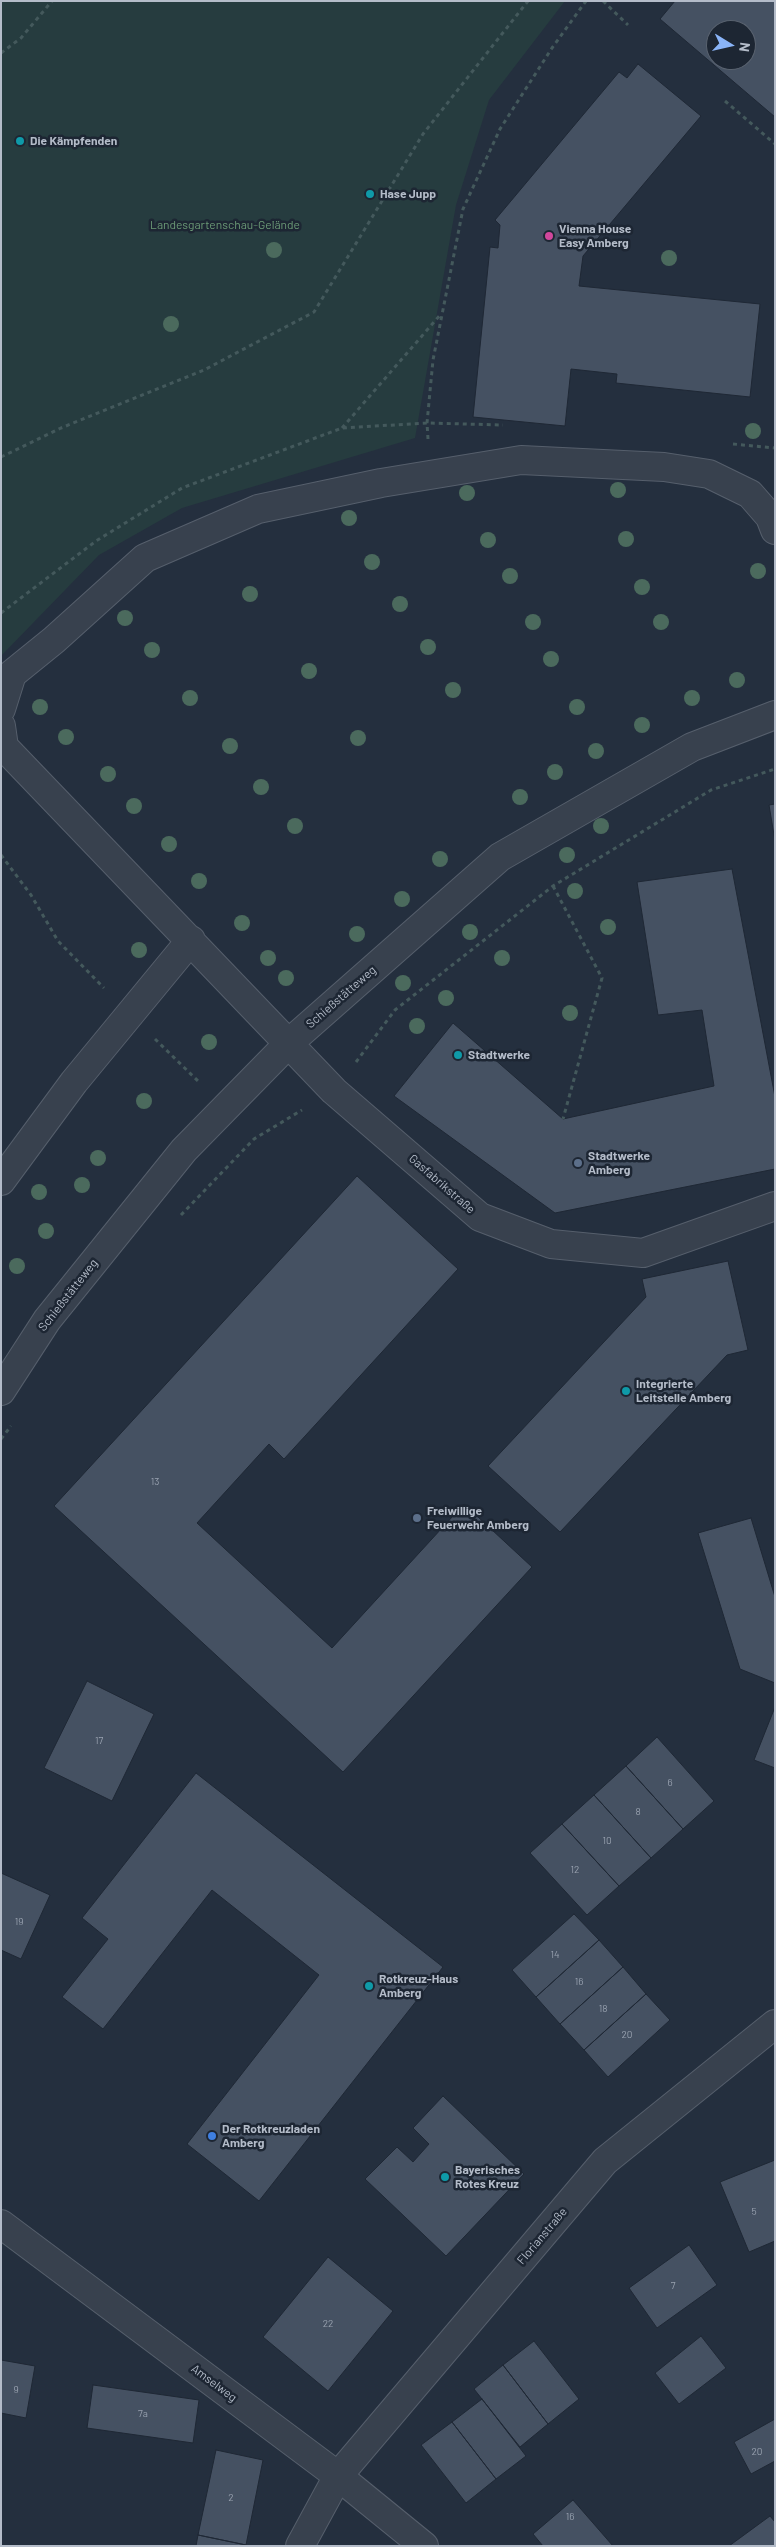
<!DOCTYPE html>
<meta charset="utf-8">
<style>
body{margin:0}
#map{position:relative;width:776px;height:2547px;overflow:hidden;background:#242f3e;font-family:Barlow,sans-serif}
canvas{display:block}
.frame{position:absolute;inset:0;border:2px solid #b4bcc9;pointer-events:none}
.north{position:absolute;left:706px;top:20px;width:50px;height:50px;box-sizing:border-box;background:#1d2633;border:1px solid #59626f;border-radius:50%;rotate:99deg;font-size:14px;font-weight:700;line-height:20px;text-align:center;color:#b4bcc9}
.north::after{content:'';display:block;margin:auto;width:18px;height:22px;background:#8ab4f8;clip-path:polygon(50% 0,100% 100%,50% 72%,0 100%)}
</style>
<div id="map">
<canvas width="776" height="2547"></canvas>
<div class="frame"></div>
<div class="north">N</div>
</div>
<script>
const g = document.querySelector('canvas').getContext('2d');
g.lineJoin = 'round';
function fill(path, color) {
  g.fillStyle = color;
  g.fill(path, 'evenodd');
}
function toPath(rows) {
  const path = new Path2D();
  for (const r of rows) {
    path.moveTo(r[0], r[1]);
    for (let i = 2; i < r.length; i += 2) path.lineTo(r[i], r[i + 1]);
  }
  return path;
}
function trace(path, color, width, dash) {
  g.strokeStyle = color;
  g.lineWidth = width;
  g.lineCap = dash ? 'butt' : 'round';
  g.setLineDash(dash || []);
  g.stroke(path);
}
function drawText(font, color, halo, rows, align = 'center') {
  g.font = font + ' Barlow,sans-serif';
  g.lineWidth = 5;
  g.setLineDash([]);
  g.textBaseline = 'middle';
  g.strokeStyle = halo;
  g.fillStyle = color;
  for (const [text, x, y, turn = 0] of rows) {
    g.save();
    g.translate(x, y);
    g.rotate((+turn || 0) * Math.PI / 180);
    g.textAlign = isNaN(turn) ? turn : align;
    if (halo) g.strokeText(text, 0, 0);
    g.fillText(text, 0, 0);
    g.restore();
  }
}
const green = toPath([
 [1,1,565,1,489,100,456,205,415,438,182,508,99,555,1,656]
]);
const building = toPath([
 [675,1,775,1,775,117,660,19,675,1],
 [716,30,746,30,746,60,716,60,716,30],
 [638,64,701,116,583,256,579,286,760,304,750,397,616,383,617,374,571,369,565,426,473,417,490,247,498,248,500,225,495,220,619,72,627,78,638,64],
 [775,804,775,841,769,805,775,804],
 [732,869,775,1097,775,1169,555,1213,394,1096,453,1023,563,1119,714,1086,702,1010,658,1015,637,882,732,869],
 [357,1176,458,1269,284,1459,269,1444,197,1523,332,1648,464,1504,532,1567,343,1772,54,1506,357,1176],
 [728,1261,748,1350,727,1355,560,1532,488,1466,646,1297,642,1279,728,1261],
 [751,1518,775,1597,775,1683,740,1669,698,1533,751,1518],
 [87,1681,154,1714,112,1801,44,1768,87,1681],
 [775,1707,775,1768,754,1760,775,1707],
 [657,1737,714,1801,683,1829,626,1766,657,1737],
 [626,1766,683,1829,651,1858,594,1795,626,1766],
 [196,1773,443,1967,259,2201,187,2144,319,1975,212,1890,103,2029,62,1997,108,1939,82,1918,196,1773],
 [594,1795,651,1858,619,1886,562,1824,594,1795],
 [562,1824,619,1886,587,1915,530,1853,562,1824],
 [1,1873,50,1895,21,1959,1,1950,1,1873],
 [574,1914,599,1940,536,1997,512,1970,574,1914],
 [599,1940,623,1967,560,2024,536,1997,599,1940],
 [623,1967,646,1994,584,2050,560,2024,623,1967],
 [646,1994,670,2020,608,2077,584,2050,646,1994],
 [443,2096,524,2174,446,2256,365,2179,397,2147,413,2162,429,2144,413,2128,443,2096],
 [775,2160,775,2241,749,2252,720,2182,775,2160],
 [689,2245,717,2285,657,2328,629,2288,689,2245],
 [328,2257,393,2311,328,2391,263,2337,328,2257],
 [701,2336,726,2368,679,2404,655,2373,701,2336],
 [534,2341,579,2399,548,2424,503,2365,534,2341],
 [1,2360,35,2366,26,2418,1,2413,1,2360],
 [503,2365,548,2424,520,2447,474,2389,503,2365],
 [93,2385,199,2400,193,2443,87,2428,93,2385],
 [482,2399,526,2456,496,2479,452,2422,482,2399],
 [775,2419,775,2461,751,2474,734,2442,775,2419],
 [452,2422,496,2479,466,2503,421,2445,452,2422],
 [216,2450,263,2460,246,2545,198,2535,216,2450],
 [573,2500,613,2546,543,2546,533,2534,573,2500],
 [770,2516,775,2522,775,2546,729,2546,770,2516],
 [198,2535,246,2545,246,2546,196,2546,198,2535]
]);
const path = toPath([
 [603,1,628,25],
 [1,53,21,38,52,1],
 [725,101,775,144],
 [342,428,441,314],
 [428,439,427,423,433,360,463,209,500,129,552,48,586,1],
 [733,444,775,448],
 [1,457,61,428,204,370,314,312,423,134,528,1],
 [1,613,96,541,182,488,342,428,427,423,503,425],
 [1,855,31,895,58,941,104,988],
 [553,886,602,978,563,1119],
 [155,1039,200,1083],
 [356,1062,395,1010,553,886,711,790,775,769],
 [181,1215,254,1139,302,1110],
 [1,1439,11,1426]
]);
const minor = toPath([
 [1,709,12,674,54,640,145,558,258,509,381,483,521,460,664,467,709,474,750,494,770,517,775,530],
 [1,726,4,747,334,1091,480,1217,551,1244,643,1253,775,1206],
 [1,1181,74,1082,191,940],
 [1,1391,47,1320,184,1150,290,1042,500,857,692,747,775,715],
 [1,2224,338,2476,424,2546],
 [300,2546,338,2476,605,2161,775,2024]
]);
const trees = [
 [274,250],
 [669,258],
 [171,324],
 [753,431],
 [618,490],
 [467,493],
 [349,518],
 [626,539],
 [488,540],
 [372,562],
 [758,571],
 [510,576],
 [642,587],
 [250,594],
 [400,604],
 [125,618],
 [533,622],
 [661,622],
 [428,647],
 [152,650],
 [551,659],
 [309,671],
 [737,680],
 [453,690],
 [190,698],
 [692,698],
 [40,707],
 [577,707],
 [642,725],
 [66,737],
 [358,738],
 [230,746],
 [596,751],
 [555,772],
 [108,774],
 [261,787],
 [520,797],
 [134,806],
 [295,826],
 [601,826],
 [169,844],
 [567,855],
 [440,859],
 [199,881],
 [575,891],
 [402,899],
 [242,923],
 [608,927],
 [470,932],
 [357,934],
 [139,950],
 [268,958],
 [502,958],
 [286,978],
 [403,983],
 [446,998],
 [570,1013],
 [417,1026],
 [209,1042],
 [144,1101],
 [98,1158],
 [82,1185],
 [39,1192],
 [46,1231],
 [17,1266]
];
const markers = [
 [20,141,5,"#0f9aa8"],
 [370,194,5,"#0f9aa8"],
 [549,236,5,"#d1479c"],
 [458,1055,5,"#0f9aa8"],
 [578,1163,5,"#5c6f8a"],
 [626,1391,5,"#0f9aa8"],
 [417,1518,5,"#5c6f8a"],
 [369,1986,5,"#0f9aa8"],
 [212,2136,5,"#3f7fe0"],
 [445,2177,5,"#0f9aa8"]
];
const numberNames = [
 ["13",155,1482],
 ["17",99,1741],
 ["6",670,1783],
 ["8",638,1812],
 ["10",607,1841],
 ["12",575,1870],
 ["19",19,1922],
 ["14",555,1955],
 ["16",579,1982],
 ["18",603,2009],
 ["20",627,2035],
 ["5",754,2212],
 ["7",673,2286],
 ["22",328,2324],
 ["9",16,2390],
 ["7a",143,2414],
 ["20",757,2452],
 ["2",231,2498],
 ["16",570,2517]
];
const poiNames = [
 ["Die Kämpfenden",30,141],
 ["Hase Jupp",380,194],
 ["Vienna House",559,229],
 ["Easy Amberg",559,243],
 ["Stadtwerke",468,1055],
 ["Stadtwerke",588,1156],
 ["Amberg",588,1170],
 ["Integrierte",636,1384],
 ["Leitstelle Amberg",636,1398],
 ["Freiwillige",427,1511],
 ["Feuerwehr Amberg",427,1525],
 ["Rotkreuz-Haus",379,1979],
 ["Amberg",379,1993],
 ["Der Rotkreuzladen",222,2129],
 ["Amberg",222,2143],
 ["Bayerisches",455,2170],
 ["Rotes Kreuz",455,2184]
];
const parkNames = [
 ["Landesgartenschau-Gelände",225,225]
];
const streetNames = [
 ["Schießstätteweg",341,997,-41],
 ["Gasfabrikstraße",442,1184,41],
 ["Schießstätteweg",68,1295,-52],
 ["Florianstraße",542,2236,-50],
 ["Amselweg",214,2383,37]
];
fill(green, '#263c3f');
fill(building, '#455162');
trace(building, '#1f2835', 1);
trace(minor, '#565f6c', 30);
trace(path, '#44595c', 3, [4, 4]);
trace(minor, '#38414e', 28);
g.fillStyle = '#4b6a5d';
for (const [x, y] of trees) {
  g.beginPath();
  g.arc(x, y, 8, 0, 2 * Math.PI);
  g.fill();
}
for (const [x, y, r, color] of markers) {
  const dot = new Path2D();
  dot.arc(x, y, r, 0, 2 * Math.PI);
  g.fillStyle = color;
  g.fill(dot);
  trace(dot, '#1d2633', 2);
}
drawText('10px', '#98a1af', null, numberNames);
drawText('bold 12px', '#b4bcc9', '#1d2633', poiNames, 'left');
drawText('12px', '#6b9a76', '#1d2633', parkNames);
drawText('12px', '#b4bcc9', '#1d2633', streetNames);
</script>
